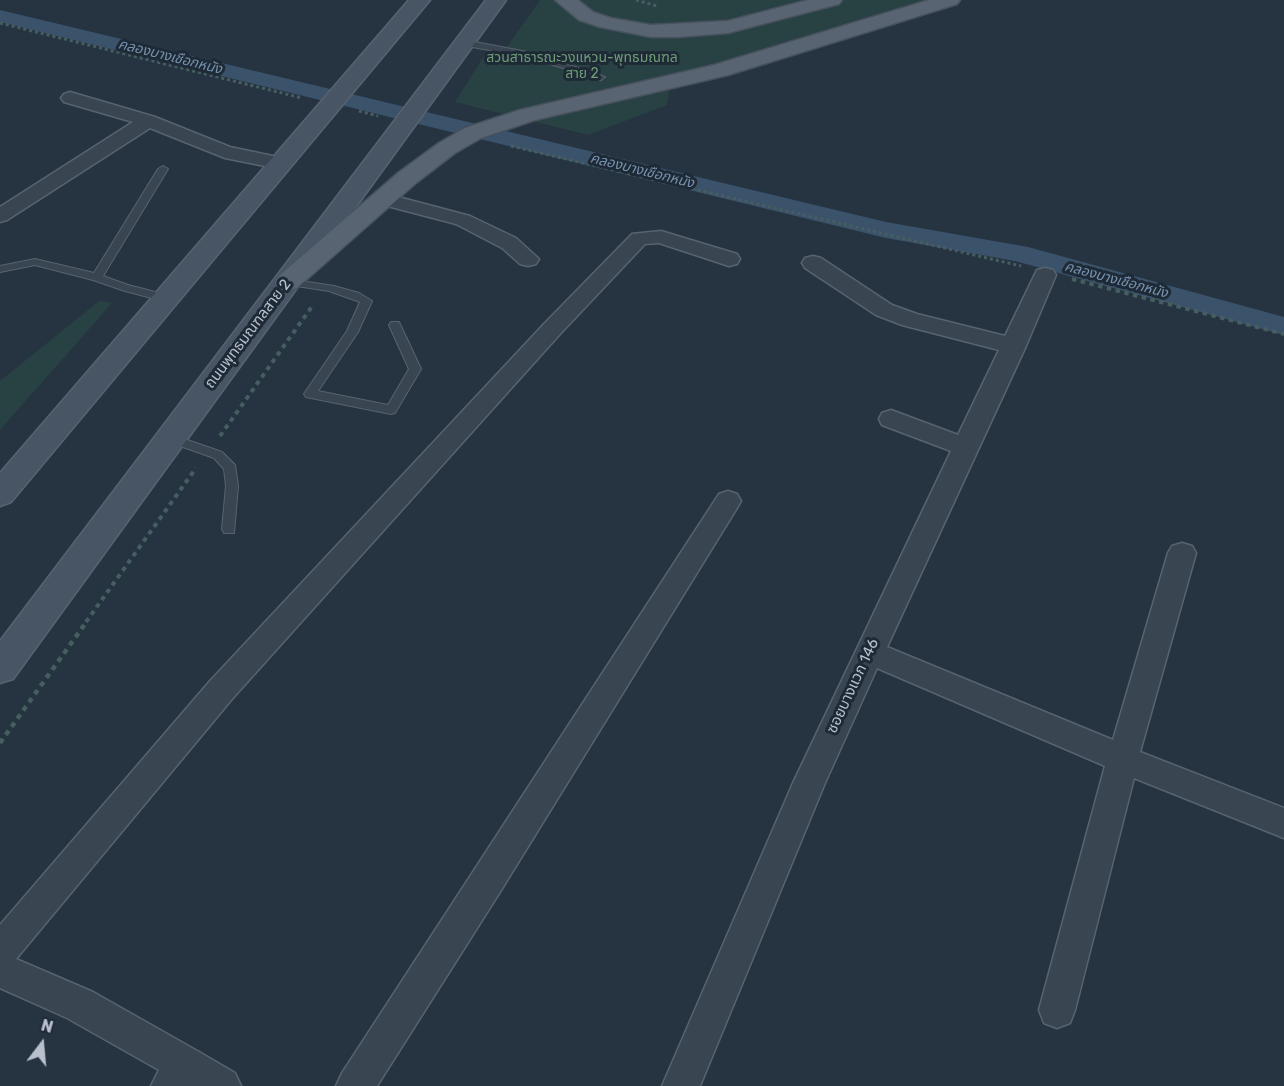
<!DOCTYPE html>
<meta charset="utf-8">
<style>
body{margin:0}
#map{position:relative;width:1284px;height:1086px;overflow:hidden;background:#263442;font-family:Rubik,sans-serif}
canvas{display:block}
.north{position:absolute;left:12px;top:1014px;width:60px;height:60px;-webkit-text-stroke:4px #1f2a37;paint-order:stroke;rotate:16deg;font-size:16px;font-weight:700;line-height:24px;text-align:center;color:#b7c0cc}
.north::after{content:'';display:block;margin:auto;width:21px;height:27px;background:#b7c0cc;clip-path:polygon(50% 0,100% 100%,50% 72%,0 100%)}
</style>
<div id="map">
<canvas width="1284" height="1086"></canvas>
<div class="north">N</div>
</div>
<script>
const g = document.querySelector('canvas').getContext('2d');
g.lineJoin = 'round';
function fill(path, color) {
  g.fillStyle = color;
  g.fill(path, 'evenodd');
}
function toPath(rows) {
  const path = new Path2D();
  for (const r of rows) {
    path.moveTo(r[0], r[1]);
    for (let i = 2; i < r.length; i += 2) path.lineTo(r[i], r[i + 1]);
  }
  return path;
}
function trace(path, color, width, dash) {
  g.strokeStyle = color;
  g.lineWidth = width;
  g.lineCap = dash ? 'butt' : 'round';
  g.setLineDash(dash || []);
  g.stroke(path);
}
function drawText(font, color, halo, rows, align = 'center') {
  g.font = font + ' Rubik,"Noto Sans Thai",sans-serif';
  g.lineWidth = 6;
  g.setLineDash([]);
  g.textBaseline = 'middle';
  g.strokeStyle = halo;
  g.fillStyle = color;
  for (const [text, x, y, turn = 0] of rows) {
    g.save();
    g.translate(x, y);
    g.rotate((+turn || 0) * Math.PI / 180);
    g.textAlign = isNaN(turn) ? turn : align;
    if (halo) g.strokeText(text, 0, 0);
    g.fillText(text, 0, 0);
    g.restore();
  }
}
const green = toPath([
 [540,0,926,0,671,79,667,105,588,135,455,102,486,53,501,55],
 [99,301,112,303,0,430,0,381]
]);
const canal = toPath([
 [0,10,886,222,1028,247,1284,317,1284,335,1015,261,886,238,0,22,0,10]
]);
const pathFar2 = toPath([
 [636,0,657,6],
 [0,23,302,98],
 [359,111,378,116],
 [511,146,1021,266]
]);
const pathFar1 = toPath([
 [1072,279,1284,334],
 [220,436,313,305],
 [86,622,196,468]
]);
const path = toPath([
 [0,743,87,621]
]);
const lane = toPath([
 [464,40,533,53,605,77,601,80,528,57,461,45,461,41,464,40],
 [163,166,168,169,103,276,128,285,171,296,171,300,167,302,125,291,93,280,35,265,0,272,0,266,35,259,94,273,158,169,163,166],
 [288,279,334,286,359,293,372,301,358,332,318,391,388,405,409,369,389,325,391,322,399,322,421,369,395,413,391,414,306,397,304,394,347,331,360,302,329,291,284,284,284,280,288,279],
 [170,434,222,452,235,465,238,486,234,533,224,533,222,529,226,486,224,469,214,458,166,441,164,438,170,434]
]);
const street = toPath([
 [70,92,155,117,230,147,287,159,290,163,287,167,280,169,225,158,150,128,7,220,0,222,0,207,133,122,64,102,61,98,64,94,70,92],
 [383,193,470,216,516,238,539,259,536,264,528,266,520,264,502,248,456,224,376,203,373,199,376,195,383,193],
 [661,231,737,254,740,259,737,264,729,266,659,243,645,244,560,334,232,699,16,959,93,992,199,1052,235,1073,241,1086,151,1086,159,1070,67,1018,0,988,0,925,210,681,544,324,632,234,661,231],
 [813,256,821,258,892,305,917,314,1005,336,1037,270,1045,268,1053,270,1056,275,1026,346,887,647,1113,740,1168,553,1172,546,1182,543,1192,546,1196,553,1140,752,1284,808,1284,838,1134,778,1075,1010,1070,1023,1057,1028,1044,1023,1039,1010,1105,766,877,668,825,783,700,1086,662,1086,793,783,951,451,882,425,879,419,882,413,891,410,958,435,999,350,902,325,876,315,805,268,802,263,805,258,813,256],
 [728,491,737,494,741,501,737,508,500,892,377,1086,336,1086,342,1073,719,494,728,491]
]);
const secondary = toPath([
 [409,0,430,0,11,502,0,506,0,473,409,0],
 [486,0,506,0,13,679,0,683,0,641,486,0]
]);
const primary = toPath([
 [555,0,578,0,593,12,611,18,651,25,728,21,808,0,842,0,839,4,728,33,677,37,651,37,600,27,579,20,555,0],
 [929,0,960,0,957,4,728,75,535,120,481,138,455,153,416,183,297,288,288,290,279,288,275,282,279,276,398,173,439,143,465,128,520,110,714,65,929,0]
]);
const farWaternames = [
 ["คลองบางเชือกหนัง",170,57,14],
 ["คลองบางเชือกหนัง",642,171,14],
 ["คลองบางเชือกหนัง",1116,280,15]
];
const farParknames = [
 ["สวนสาธารณะวงแหวน-พุทธมณฑล",582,58],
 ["สาย 2",582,74]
];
const streetNames = [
 ["ถนนพุทธมณฑลสาย 2",248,334,-53],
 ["ซอยบางแวก 146",853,686,-65]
];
fill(green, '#284143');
fill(canal, '#3b526b');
trace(lane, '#58636f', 2);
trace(street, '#58636f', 3);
trace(secondary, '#58636f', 3);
trace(primary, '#47515e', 3);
trace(pathFar2, '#465e60', 3, [3, 3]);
trace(pathFar1, '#465e60', 4, [4.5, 4.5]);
trace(path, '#465e60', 4.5, [5, 5]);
fill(lane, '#3a4552');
fill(street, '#3a4552');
fill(secondary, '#485565');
fill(primary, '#586472');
drawText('italic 14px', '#7792af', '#1f2a37', farWaternames);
drawText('14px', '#6e9d76', '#1f2a37', farParknames);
drawText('15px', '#b7c0cc', '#1f2a37', streetNames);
</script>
